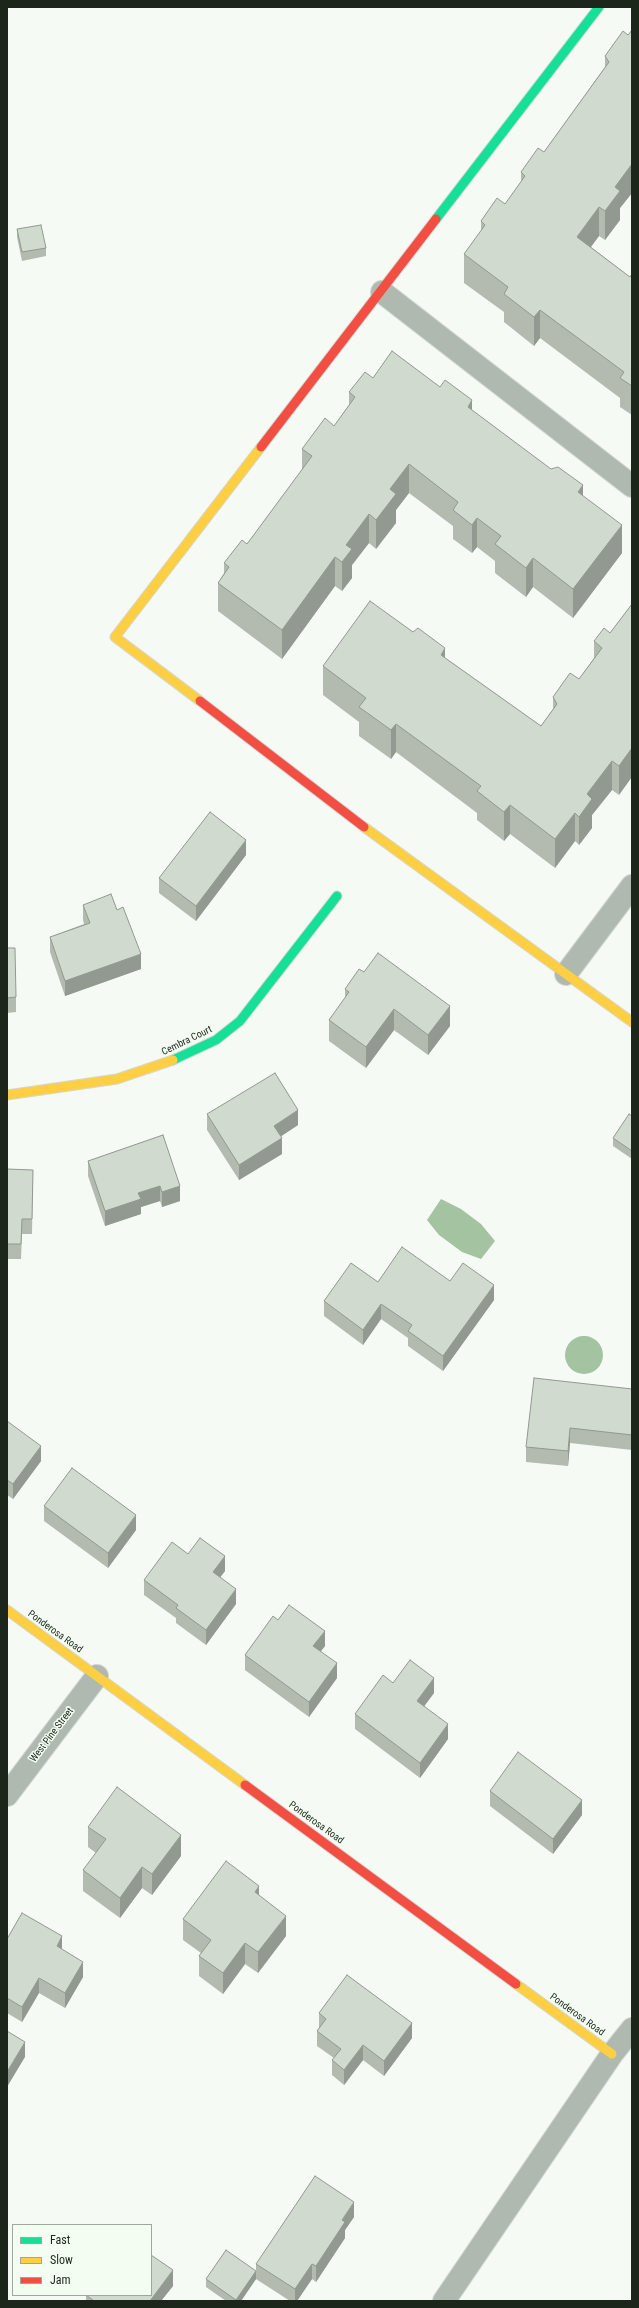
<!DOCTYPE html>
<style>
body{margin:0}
#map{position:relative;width:639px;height:2308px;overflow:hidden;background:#f5faf5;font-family:"Roboto Condensed",sans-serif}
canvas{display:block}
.frame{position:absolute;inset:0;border:8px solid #1c261b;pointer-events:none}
.legend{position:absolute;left:12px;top:2224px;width:140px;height:72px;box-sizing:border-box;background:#f3fdf2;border:1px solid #9da79c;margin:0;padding:5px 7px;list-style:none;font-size:12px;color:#1c261b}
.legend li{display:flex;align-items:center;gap:8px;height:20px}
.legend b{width:20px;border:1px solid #9da79c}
</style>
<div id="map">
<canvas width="639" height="2308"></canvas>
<div class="frame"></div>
<ul class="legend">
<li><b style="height:5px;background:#16e098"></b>Fast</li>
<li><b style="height:5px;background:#ffcf43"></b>Slow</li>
<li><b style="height:5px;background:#f24e42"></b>Jam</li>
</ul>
</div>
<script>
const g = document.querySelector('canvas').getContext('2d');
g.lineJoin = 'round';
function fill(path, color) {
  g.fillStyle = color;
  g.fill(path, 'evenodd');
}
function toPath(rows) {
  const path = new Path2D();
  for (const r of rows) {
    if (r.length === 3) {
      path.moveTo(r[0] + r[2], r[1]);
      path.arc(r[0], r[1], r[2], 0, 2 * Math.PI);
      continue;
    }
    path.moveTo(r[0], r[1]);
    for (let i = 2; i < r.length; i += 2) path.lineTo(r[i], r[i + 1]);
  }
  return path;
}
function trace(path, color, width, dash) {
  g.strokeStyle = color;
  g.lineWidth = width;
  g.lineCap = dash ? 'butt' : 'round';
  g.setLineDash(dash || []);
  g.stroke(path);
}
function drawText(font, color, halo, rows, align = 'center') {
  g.font = font + ' "Roboto Condensed",sans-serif';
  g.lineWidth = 3;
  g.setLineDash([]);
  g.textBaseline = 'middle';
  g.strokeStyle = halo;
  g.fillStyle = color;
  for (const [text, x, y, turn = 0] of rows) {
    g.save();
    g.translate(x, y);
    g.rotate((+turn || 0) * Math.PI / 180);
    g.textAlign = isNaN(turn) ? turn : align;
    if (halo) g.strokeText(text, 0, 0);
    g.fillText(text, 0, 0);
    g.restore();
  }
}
const water = toPath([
 [441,1199,461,1209,481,1224,495,1241,481,1259,462,1252,439,1235,427,1220],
 [584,1355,19]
]);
const street = toPath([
 [382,292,632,486],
 [566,974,632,886],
 [7,1795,97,1676],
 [444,2301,612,2054,632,2029]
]);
const fast = toPath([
 [436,219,599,7],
 [173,1060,216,1040,240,1021,337,896]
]);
const slow = toPath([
 [200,701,115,637,261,447],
 [364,827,632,1022],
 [7,1095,117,1079,173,1060],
 [7,1610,245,1785],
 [516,1984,612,2054]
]);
const jam = toPath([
 [261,447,436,219],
 [200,701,364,827],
 [245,1785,516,1984]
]);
const wall = toPath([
 [632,30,632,193,620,208,620,220,605,240,599,236,591,247,630,277,632,274,632,415,620,407,620,398,540,338,534,346,504,322,504,312,464,283,464,254,481,231,481,221,505,204,521,182,521,172,544,152,605,67,605,56,628,35],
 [17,229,46,248,46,256,22,261,17,237],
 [373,378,472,411,583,496,622,553,573,618,533,587,526,597,495,573,495,561,477,547,472,553,453,539,453,526,409,493,396,510,396,523,376,549,369,543,352,565,352,578,342,591,335,586,282,659,218,611,218,583,224,573,224,563,247,544,302,470,302,449,334,426,349,405,349,392],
 [632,604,619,795,612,790,592,815,592,828,579,845,575,841,555,868,510,834,504,841,477,820,477,813,396,752,391,759,359,736,359,722,323,695,323,666,445,658,541,726,553,709,553,697,579,679,594,658,594,641,610,633],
 [246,855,196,921,159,893,159,878],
 [83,905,141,969,65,996,50,952,50,937,84,924,83,920],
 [7,948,16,997,16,1012,7,1013],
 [345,989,450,1026,428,1055,394,1030,366,1068,329,1041,329,1020,345,999],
 [207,1114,298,1125,281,1136,282,1154,239,1180,207,1130],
 [632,1116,632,1159,613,1146,613,1138],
 [163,1135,180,1201,162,1207,160,1201,141,1207,141,1214,105,1226,88,1176,88,1161],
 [7,1169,33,1170,32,1234,22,1234,21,1259,7,1259],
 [450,1281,494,1300,443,1371,408,1346,408,1338,381,1319,363,1345,324,1316,324,1301,378,1282],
 [632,1389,632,1450,570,1443,568,1466,526,1462,526,1447],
 [7,1421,41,1461,13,1499,7,1495],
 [44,1506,136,1530,108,1568,44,1521],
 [188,1554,225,1571,220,1577,236,1604,206,1645,176,1623,176,1618,144,1595,144,1580],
 [278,1620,325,1646,321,1651,337,1678,309,1717,245,1670,245,1655],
 [393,1683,434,1693,424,1706,448,1739,420,1778,355,1729,355,1714],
 [490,1791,582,1815,553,1854,490,1806],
 [88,1827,181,1856,152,1895,142,1888,120,1918,83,1891,83,1870,96,1853,88,1847],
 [259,1895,286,1936,258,1973,245,1964,223,1994,199,1976,199,1956,201,1953,183,1940,183,1919],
 [7,1939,62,1950,83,1977,65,2008,39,1993,22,2022,7,2013],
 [319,2013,412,2038,384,2076,363,2060,344,2085,332,2075,332,2060,334,2058,317,2046,317,2031,319,2028],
 [354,2217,345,2230,345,2238,316,2282,312,2279,297,2301,290,2301,256,2279,241,2301,226,2301,206,2287,206,2279,256,2271,256,2264],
 [173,2286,161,2301,86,2301,86,2295]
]);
const shadedWall = toPath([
 [632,164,632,193,620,208,620,220,605,240,605,211,615,187],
 [599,207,599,236,577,265,577,237],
 [540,310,540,338,534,346,534,317],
 [472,400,472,429,468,407],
 [409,464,409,493,396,510,396,523,376,549,376,520,390,489],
 [583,485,583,514,578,492],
 [369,514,369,543,352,565,352,578,342,591,342,562,346,545],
 [477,518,477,547,472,553,472,525],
 [622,525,622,553,573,618,573,589],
 [335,557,335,586,282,659,282,630],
 [533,558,533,587,526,597,526,568],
 [445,648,445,676,441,655],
 [396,724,396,752,391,759,391,730],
 [632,736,632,777,619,795,619,766],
 [612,761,612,790,592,815,592,828,579,845,579,817,587,794],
 [510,805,510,834,504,841,504,812],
 [575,813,575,841,555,868,555,839],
 [246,840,246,855,196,921,196,906],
 [141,954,141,969,65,996,65,981],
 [450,1006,450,1026,428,1055,428,1035],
 [394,1009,394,1030,366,1068,366,1047],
 [298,1110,298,1125,274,1141,274,1126],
 [282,1138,282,1154,239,1180,239,1165],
 [160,1186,160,1201,141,1207,141,1214,105,1226,105,1211,138,1193],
 [180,1186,180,1201,162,1207,162,1192],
 [494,1285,494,1300,443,1371,443,1356],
 [381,1304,381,1319,363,1345,363,1330],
 [570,1428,570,1443,568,1466,568,1451],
 [41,1446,41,1461,13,1499,13,1484],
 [136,1515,136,1530,108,1568,108,1553],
 [225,1556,225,1571,213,1587,213,1572],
 [236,1589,236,1604,206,1645,206,1630],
 [325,1631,325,1646,313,1661,313,1646],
 [337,1663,337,1678,309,1717,309,1702],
 [434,1678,434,1693,417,1716,417,1701],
 [448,1724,448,1739,420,1778,420,1763],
 [582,1800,582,1815,553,1854,553,1839],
 [181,1835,181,1856,152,1895,152,1874],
 [142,1867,142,1888,120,1918,120,1898],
 [259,1886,259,1907,255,1892],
 [286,1916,286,1936,258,1973,258,1952],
 [62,1936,62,1951,57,1946],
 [245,1943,245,1964,223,1994,223,1973],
 [83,1962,83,1977,65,2008,65,1993],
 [39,1978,39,1993,22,2022,22,2007],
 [412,2023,412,2038,384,2076,384,2061],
 [25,2042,25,2057,7,2087,7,2072],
 [363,2045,363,2060,344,2085,344,2070],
 [354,2202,354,2217,345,2230,345,2238,316,2282,316,2266,342,2220],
 [312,2264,312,2279,297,2301,295,2301,295,2289],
 [173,2270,173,2286,161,2301,150,2301],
 [256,2271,256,2279,241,2301,236,2301,236,2300]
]);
const building = toPath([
 [632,30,632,164,615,187,620,191,605,211,599,207,577,237,630,277,632,274,632,386,620,378,624,372,540,310,534,317,504,294,508,287,464,254,485,225,481,221,497,198,505,204,525,176,521,172,538,148,544,152,609,62,605,56,623,31,628,35,632,30],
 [41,225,46,248,22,252,17,229,41,225],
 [392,351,440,387,445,380,472,400,468,407,551,469,558,467,583,485,578,492,622,525,573,589,533,558,526,568,495,544,501,536,477,518,472,525,453,510,458,502,409,464,390,489,396,494,376,520,369,514,346,545,352,549,342,562,335,557,282,630,218,583,229,567,224,563,242,540,247,544,312,456,302,449,325,418,334,426,355,397,349,392,365,372,373,378,392,351],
 [370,601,413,632,418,628,445,648,441,655,541,726,557,704,553,697,570,673,579,679,602,648,594,641,604,628,610,633,632,604,632,748,619,766,612,761,587,794,592,799,579,817,575,813,555,839,510,805,504,812,477,791,481,786,396,724,391,730,359,707,366,698,323,666,370,601],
 [210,812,246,840,196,906,159,878,210,812],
 [111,894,117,910,123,907,141,954,65,981,50,937,90,923,83,905,111,894],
 [7,948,15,948,16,997,7,998,7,948],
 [378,953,450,1006,428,1035,394,1009,366,1047,329,1020,349,992,345,989,359,969,364,972,378,953],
 [275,1073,298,1110,274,1126,282,1138,239,1165,207,1114,275,1073],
 [629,1114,632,1116,632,1151,613,1138,629,1114],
 [163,1135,180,1186,162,1192,160,1186,138,1193,141,1199,105,1211,88,1161,163,1135],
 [7,1169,33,1170,32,1219,22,1219,21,1244,7,1244,7,1169],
 [402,1247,450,1281,463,1263,494,1285,443,1356,408,1331,412,1325,381,1304,363,1330,324,1301,351,1263,378,1282,402,1247],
 [534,1378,632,1389,632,1435,570,1428,568,1451,526,1447,534,1378],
 [7,1421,41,1446,13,1484,7,1480,7,1421],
 [72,1468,136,1515,108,1553,44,1506,72,1468],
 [200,1538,225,1556,213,1572,236,1589,206,1630,176,1608,178,1605,144,1580,172,1542,188,1554,200,1538],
 [289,1605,325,1631,313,1646,337,1663,309,1702,245,1655,273,1616,278,1620,289,1605],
 [410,1660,434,1678,417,1701,448,1724,420,1763,355,1714,383,1675,393,1683,410,1660],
 [518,1752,582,1800,553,1839,490,1791,518,1752],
 [117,1787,181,1835,152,1874,142,1867,120,1898,83,1870,106,1839,88,1827,117,1787],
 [226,1861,259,1886,255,1892,286,1916,258,1952,245,1943,223,1973,199,1956,211,1940,183,1919,226,1861],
 [22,1913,62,1936,57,1946,83,1962,65,1993,39,1978,22,2007,7,1998,7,1939,22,1913],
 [347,1975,412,2023,384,2061,363,2045,344,2070,332,2060,341,2049,317,2031,326,2019,319,2013,347,1975],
 [7,2031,25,2042,7,2072,7,2031],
 [315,2176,354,2202,342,2220,345,2222,316,2266,312,2264,295,2289,256,2264,315,2176],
 [226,2250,256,2271,236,2300,206,2279,226,2250],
 [151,2255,173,2270,150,2301,94,2301,86,2295,151,2295,151,2255]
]);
const streetNames = [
 ["Cembra Court",187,1041,-26],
 ["Ponderosa Road",55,1632,36],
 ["West Pine Street",52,1735,-53],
 ["Ponderosa Road",316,1823,36],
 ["Ponderosa Road",577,2015,36]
];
fill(water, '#a4c3a1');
trace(street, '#d3d7d3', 24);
trace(fast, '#d3d7d3', 11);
trace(slow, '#d3d7d3', 11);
trace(jam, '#d3d7d3', 11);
trace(street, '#afb9af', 22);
trace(fast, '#16e098', 9);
trace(slow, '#ffcf43', 9);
trace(jam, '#f24e42', 9);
fill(wall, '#b3bbb1');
fill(shadedWall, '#929990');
fill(building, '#d0dace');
trace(building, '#929990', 1);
drawText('10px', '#1c261b', '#f3fdf2', streetNames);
</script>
